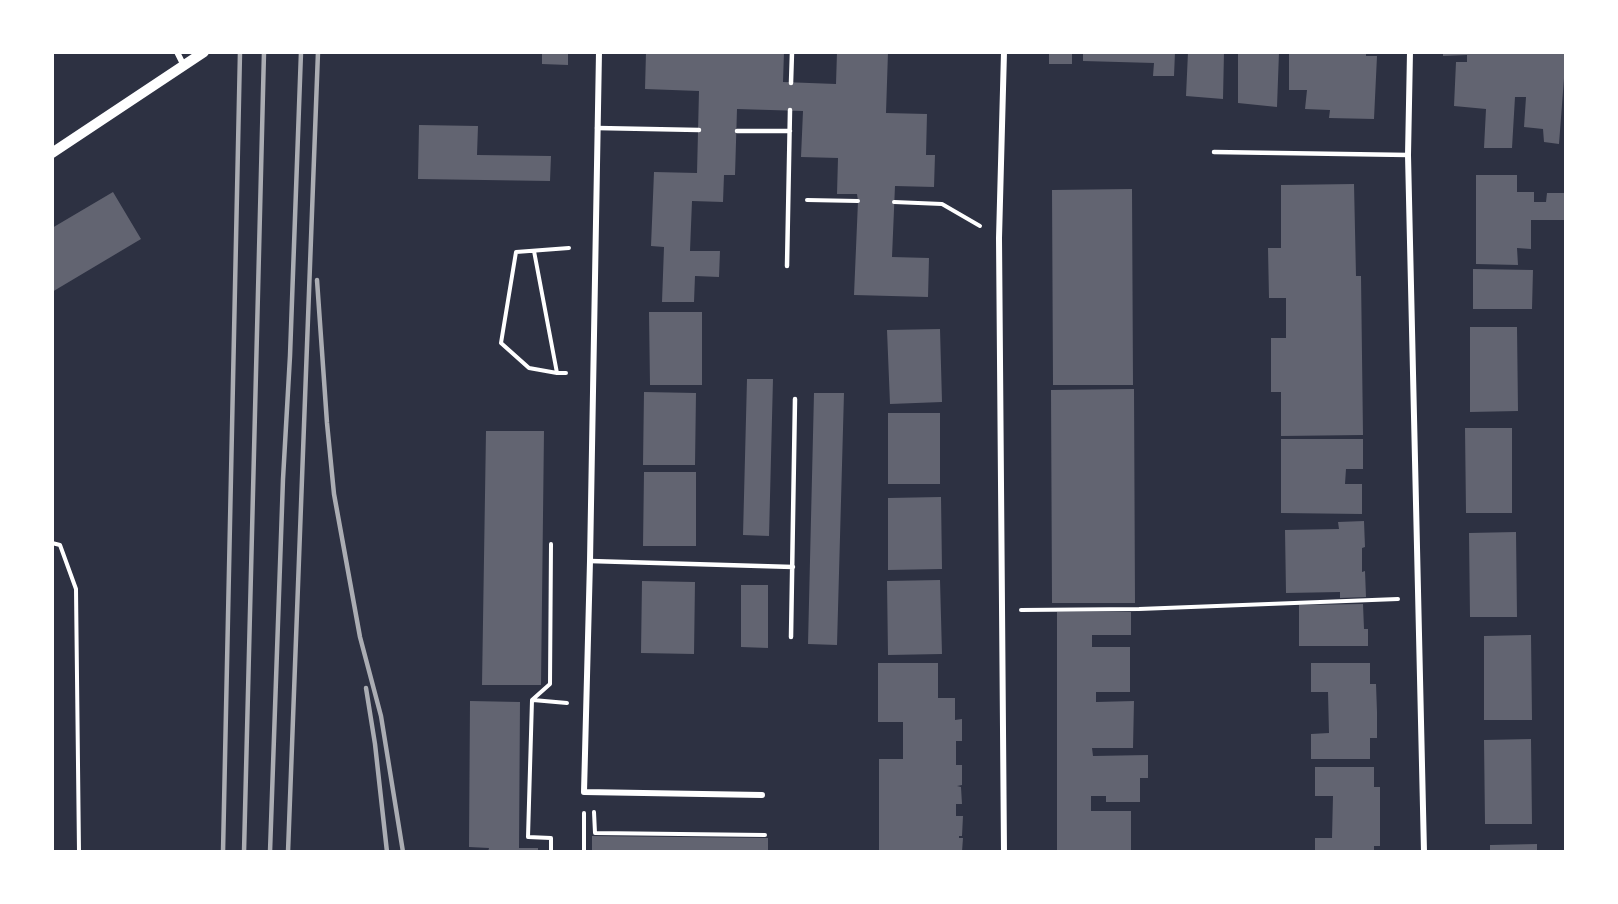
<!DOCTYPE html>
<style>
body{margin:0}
#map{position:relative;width:1618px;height:904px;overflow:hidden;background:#2d3142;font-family:Jost,sans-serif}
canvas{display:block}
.frame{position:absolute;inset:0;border:54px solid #fff;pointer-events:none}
</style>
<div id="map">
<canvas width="1618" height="904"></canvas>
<div class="frame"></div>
</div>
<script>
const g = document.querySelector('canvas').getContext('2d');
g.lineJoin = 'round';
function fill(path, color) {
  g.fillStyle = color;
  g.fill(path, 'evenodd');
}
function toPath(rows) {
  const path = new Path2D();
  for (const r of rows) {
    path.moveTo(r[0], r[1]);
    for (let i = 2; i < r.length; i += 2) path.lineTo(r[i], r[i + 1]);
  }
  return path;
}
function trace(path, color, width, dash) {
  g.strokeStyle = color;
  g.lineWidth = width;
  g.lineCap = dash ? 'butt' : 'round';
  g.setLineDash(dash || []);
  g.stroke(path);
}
const building = toPath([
 [542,52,568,52,568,65,542,64],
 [646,52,784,52,783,82,836,84,837,52,888,52,886,113,927,114,926,155,935,155,934,187,895,186,892,257,929,258,928,297,854,295,858,201,857,194,837,194,838,158,801,157,803,111,737,109,735,175,724,175,723,202,692,201,690,251,720,251,719,277,695,276,694,302,662,302,664,247,651,246,654,172,697,173,699,91,645,89],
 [1049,52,1072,52,1072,64,1049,64],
 [1083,52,1175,52,1174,76,1153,76,1154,63,1083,61],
 [1188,52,1224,52,1223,99,1186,96],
 [1238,52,1279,52,1277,107,1238,103],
 [1289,52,1366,52,1366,56,1377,56,1374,119,1329,118,1330,110,1305,109,1307,90,1289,90],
 [1443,52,1566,52,1559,144,1544,142,1543,129,1524,127,1526,97,1515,97,1512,148,1484,148,1486,109,1454,106,1456,62,1467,62,1467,55,1443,56],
 [419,125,478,126,477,155,551,156,550,181,418,179],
 [1476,175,1517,175,1517,192,1534,192,1534,202,1546,202,1547,193,1566,193,1566,220,1531,220,1531,249,1517,248,1518,265,1476,264],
 [1354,184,1356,276,1361,276,1363,435,1281,436,1281,392,1271,392,1271,338,1286,338,1286,298,1269,298,1268,248,1281,248,1281,185],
 [1132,189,1133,385,1053,385,1052,190],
 [113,192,141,239,52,292,52,228],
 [1473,269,1533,270,1532,309,1473,309],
 [649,312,702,312,702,385,650,385],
 [1470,327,1517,327,1518,411,1470,412],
 [940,329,942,402,890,404,887,330],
 [747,379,773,379,769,536,743,535],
 [1134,389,1135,603,1052,603,1051,390],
 [644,392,696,393,695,465,643,465],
 [814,393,844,393,837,645,808,644],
 [888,413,940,413,940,484,888,484],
 [1465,428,1512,428,1512,513,1466,513],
 [486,431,544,431,541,685,482,685],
 [1281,439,1363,439,1363,469,1346,469,1345,484,1362,484,1362,514,1281,513],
 [644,472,696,472,696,546,643,546],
 [941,497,942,569,888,570,888,498],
 [1364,521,1365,547,1362,548,1362,572,1365,571,1366,597,1340,598,1340,592,1286,593,1285,530,1339,529,1338,522],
 [1516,532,1517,617,1470,617,1469,533],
 [940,580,942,654,888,655,887,581],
 [642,581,695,582,694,654,641,653],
 [741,585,768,585,768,648,741,647],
 [1363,604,1364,629,1368,629,1368,646,1299,646,1299,605],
 [1057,612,1131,612,1131,635,1092,635,1092,647,1130,647,1130,692,1096,692,1096,702,1134,701,1133,748,1092,748,1093,756,1148,755,1148,778,1140,778,1140,802,1106,802,1106,796,1091,796,1091,811,1131,811,1131,852,1057,852],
 [1531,635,1532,720,1484,720,1484,636],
 [878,663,938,663,938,698,955,698,955,720,962,719,962,741,956,741,956,765,962,765,962,785,957,786,961,787,962,804,956,804,956,816,963,816,962,836,959,836,959,838,963,838,962,852,879,852,879,759,903,759,903,722,878,722],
 [1311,663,1370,663,1370,684,1376,684,1377,712,1377,738,1370,738,1370,759,1311,759,1311,734,1329,733,1328,692,1311,692],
 [470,701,520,702,519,848,538,848,538,852,488,852,489,848,469,847],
 [1531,739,1532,824,1485,824,1484,740],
 [1315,767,1374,767,1374,787,1380,787,1380,846,1374,846,1374,852,1315,852,1315,838,1332,838,1333,796,1315,796],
 [592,836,768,838,768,852,592,852],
 [1537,844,1537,852,1490,852,1490,845]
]);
const path = toPath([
 [807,200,858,201],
 [894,202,942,204,980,226],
 [534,251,557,373],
 [566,373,557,373,529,368,501,343,516,252,569,248],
 [52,543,60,545,76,589,79,852],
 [551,544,550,684,532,700,528,837,551,838,551,852],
 [1021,610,1139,609,1398,599],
 [533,700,567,703],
 [594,812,595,833,765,835],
 [584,813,584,852]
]);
const service = toPath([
 [791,83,792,52],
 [597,128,699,130],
 [737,131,790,131],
 [1214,152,1408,155],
 [787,266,790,110],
 [590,561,793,567],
 [791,637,795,399]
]);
const minor = toPath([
 [177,52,184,66],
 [599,52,590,561,584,792,762,795],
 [1004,52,999,238,1004,852],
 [1410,52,1408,155,1424,852]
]);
const tertiary = toPath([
 [52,153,204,52]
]);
const rail = toPath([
 [317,280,327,423,334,494,360,637,381,716,403,852],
 [366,688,375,744,387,852],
 [223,852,240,52],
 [244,852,264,52],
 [270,852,283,479,290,356,301,52],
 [288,852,318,52]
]);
fill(building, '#626471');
trace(path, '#fff', 4);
trace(service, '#fff', 4.5);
trace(minor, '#fff', 6);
trace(tertiary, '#fff', 10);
trace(rail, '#abadb3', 4.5);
</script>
